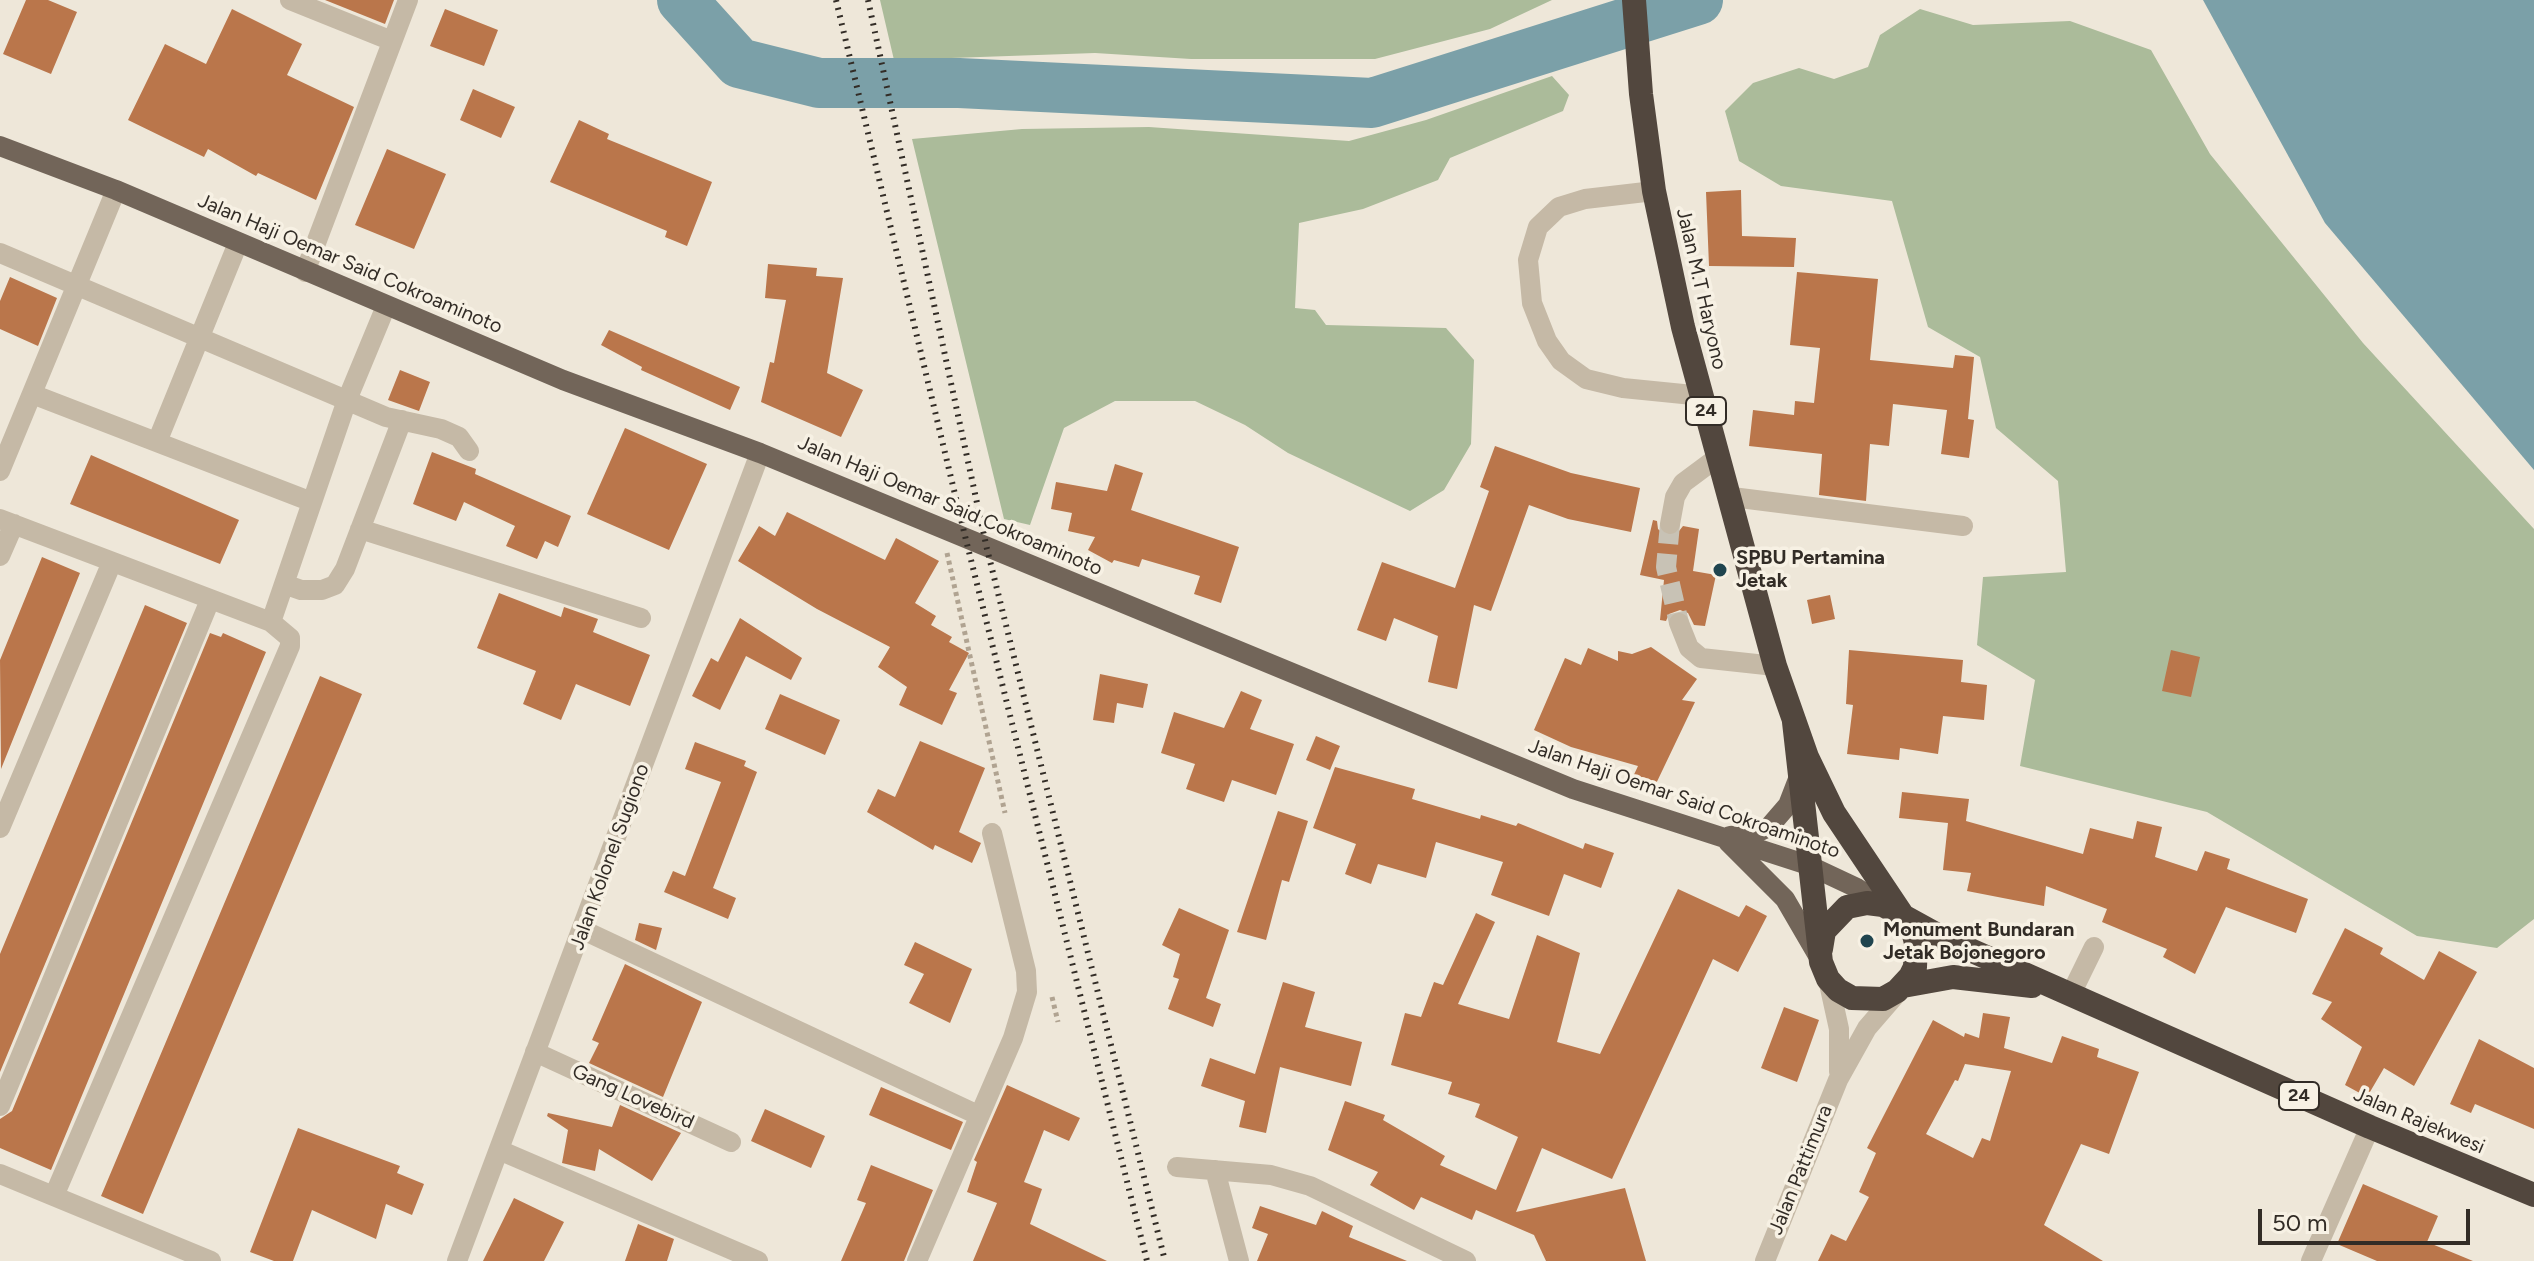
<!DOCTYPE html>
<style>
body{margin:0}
#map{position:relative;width:2534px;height:1261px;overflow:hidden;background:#eee7d9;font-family:Figtree,sans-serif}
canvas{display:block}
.scale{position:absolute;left:2258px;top:1209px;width:212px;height:36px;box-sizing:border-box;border:4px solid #322c26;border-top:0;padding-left:10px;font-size:24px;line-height:28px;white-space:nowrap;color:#322c26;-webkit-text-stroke:6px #f7f1e4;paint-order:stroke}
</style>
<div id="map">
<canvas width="2534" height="1261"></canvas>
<div class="scale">50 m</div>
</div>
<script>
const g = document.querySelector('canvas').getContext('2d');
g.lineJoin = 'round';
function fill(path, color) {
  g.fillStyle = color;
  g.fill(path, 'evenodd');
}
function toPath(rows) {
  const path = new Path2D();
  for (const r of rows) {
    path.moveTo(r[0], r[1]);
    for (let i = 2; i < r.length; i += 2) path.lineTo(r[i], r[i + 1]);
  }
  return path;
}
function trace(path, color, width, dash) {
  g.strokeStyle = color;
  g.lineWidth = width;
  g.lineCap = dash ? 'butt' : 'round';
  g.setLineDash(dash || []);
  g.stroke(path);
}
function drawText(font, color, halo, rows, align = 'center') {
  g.font = font + ' Figtree,sans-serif';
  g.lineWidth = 7;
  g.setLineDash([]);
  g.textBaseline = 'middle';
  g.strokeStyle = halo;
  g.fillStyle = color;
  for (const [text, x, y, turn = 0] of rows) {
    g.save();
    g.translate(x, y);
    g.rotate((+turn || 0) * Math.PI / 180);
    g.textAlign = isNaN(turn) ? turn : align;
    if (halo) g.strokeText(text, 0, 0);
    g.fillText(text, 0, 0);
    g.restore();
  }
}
const green = toPath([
 [880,0,1552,0,1490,29,1375,59,1191,59,1095,53,894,60],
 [1920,9,1973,25,2070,21,2151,50,2210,154,2363,343,2534,529,2534,919,2497,948,2417,936,2207,812,2020,766,2035,680,1977,645,1983,577,2066,572,2058,481,1996,428,1980,357,1928,327,1892,201,1781,186,1739,161,1725,111,1753,83,1799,68,1834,79,1868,67,1880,35],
 [1552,76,1569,95,1563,111,1450,158,1438,180,1363,209,1299,223,1295,308,1315,310,1326,325,1446,328,1474,360,1471,444,1444,490,1410,511,1288,453,1245,425,1195,401,1115,401,1064,428,1030,525,1004,519,912,139,1022,129,1149,127,1349,141,1426,120]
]);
const water = toPath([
 [2203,0,2534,0,2534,470,2325,223]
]);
const river = toPath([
 [682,0,739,63,819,83,959,83,1372,103,1698,0]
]);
const building = toPath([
 [26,0,48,0,77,12,51,74,3,54],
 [325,0,394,0,385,24],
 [232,9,302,44,287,75,354,107,316,200,258,173,256,176,208,149,204,157,128,120,165,44,206,64],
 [445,9,498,30,484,66,430,46],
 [473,89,515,107,501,138,460,120],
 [579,120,609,134,607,139,712,182,687,246,665,237,667,231,550,182],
 [387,149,446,174,414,249,355,225],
 [1741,190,1742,236,1796,238,1794,267,1709,266,1706,192],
 [768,264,817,268,816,276,843,278,827,373,863,390,841,437,761,402,770,362,774,363,786,300,765,298],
 [1797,272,1878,279,1870,360,1953,368,1955,355,1974,357,1968,419,1974,420,1969,458,1941,454,1947,410,1893,404,1889,446,1870,444,1866,501,1819,495,1822,454,1749,446,1753,410,1794,415,1795,401,1814,403,1820,348,1790,345],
 [10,277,57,298,38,346,0,329,0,301],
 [609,330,740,387,730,410,641,370,642,367,601,345],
 [400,370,430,382,419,411,388,400],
 [625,428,707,464,669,550,587,514],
 [1495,446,1571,473,1640,488,1631,532,1568,519,1529,505,1491,611,1474,605,1457,689,1428,682,1438,636,1394,618,1386,641,1357,630,1382,562,1455,588,1489,491,1480,487],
 [432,452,476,469,475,474,571,516,558,547,545,541,537,559,506,546,515,526,464,502,456,521,413,504],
 [91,455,239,520,220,564,70,504],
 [1115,464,1143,473,1131,510,1239,547,1221,603,1194,594,1200,576,1142,559,1139,567,1114,560,1112,563,1088,550,1095,537,1068,531,1072,513,1051,509,1056,482,1107,491],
 [787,512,885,560,896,538,939,561,915,603,936,616,931,625,952,637,949,642,969,653,949,690,957,693,942,725,899,705,907,687,878,667,890,647,817,609,738,561,759,526,775,536],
 [1653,520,1657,521,1658,529,1667,537,1675,536,1683,526,1699,529,1693,571,1716,575,1705,626,1694,625,1688,613,1680,610,1669,614,1666,621,1660,620,1664,580,1640,575],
 [42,557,80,573,1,769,0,660],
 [499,593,561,617,564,607,598,619,593,632,650,655,630,706,576,684,561,720,523,704,536,671,477,648],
 [1830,595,1835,619,1812,624,1807,600],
 [145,605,187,623,0,1072,0,954],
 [740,618,802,658,791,680,746,656,720,710,692,696,711,658,718,662],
 [210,633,221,637,223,633,266,652,51,1170,0,1148,0,1119,12,1111],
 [1651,647,1697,679,1682,700,1695,702,1653,790,1631,781,1638,766,1571,747,1534,730,1565,658,1581,665,1588,648,1618,661,1618,651,1632,654],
 [1849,650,1963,660,1961,682,1987,685,1984,720,1943,716,1938,754,1900,748,1899,760,1847,754,1853,705,1846,704],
 [2171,650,2200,657,2191,697,2162,691],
 [1100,674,1148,684,1143,708,1117,703,1114,723,1093,720],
 [320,676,362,694,143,1214,101,1196],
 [1241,691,1262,700,1250,729,1294,744,1276,795,1232,780,1224,802,1186,789,1195,764,1161,753,1174,712,1224,728],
 [780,694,840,720,825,755,765,729],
 [1316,736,1340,746,1330,770,1306,760],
 [920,741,985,768,959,832,981,843,972,863,935,845,933,850,867,812,878,789,895,797],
 [695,742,746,761,744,766,757,772,713,888,736,898,728,919,664,892,673,871,685,876,721,782,685,769],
 [1335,767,1415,789,1412,799,1480,819,1481,815,1516,826,1518,823,1583,849,1585,843,1614,853,1601,888,1564,874,1549,916,1491,895,1503,862,1436,842,1426,878,1378,864,1371,884,1345,874,1356,844,1313,828],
 [1902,792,1969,799,1966,821,2083,854,2090,828,2133,839,2137,821,2162,827,2155,857,2197,871,2205,851,2230,859,2227,869,2308,899,2296,933,2226,907,2195,974,2163,957,2167,949,2102,922,2107,909,2046,886,2044,906,1967,891,1971,873,1943,870,1948,823,1899,818],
 [1278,811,1308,821,1289,882,1282,880,1266,940,1237,932],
 [1678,889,1739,917,1746,905,1767,916,1738,972,1713,959,1612,1179,1542,1148,1516,1212,1625,1188,1646,1261,1546,1261,1534,1235,1476,1210,1472,1220,1421,1197,1414,1210,1370,1185,1378,1172,1328,1150,1345,1101,1385,1115,1383,1120,1445,1156,1440,1165,1496,1190,1518,1137,1475,1117,1480,1104,1448,1094,1452,1082,1391,1065,1405,1013,1421,1017,1434,982,1443,985,1476,913,1495,922,1458,1004,1509,1019,1537,935,1580,953,1557,1042,1600,1054],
 [1179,908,1229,930,1206,998,1221,1004,1213,1027,1168,1009,1179,979,1173,977,1180,954,1162,945],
 [639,923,662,928,656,950,635,940],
 [2345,928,2383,948,2380,954,2424,980,2439,951,2477,972,2414,1086,2384,1068,2367,1097,2345,1085,2362,1047,2321,1019,2332,1002,2312,994],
 [915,942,972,969,950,1023,909,1003,924,974,904,965],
 [625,964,702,1002,663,1097,589,1063,599,1043,592,1040],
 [1283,982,1315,992,1305,1027,1362,1042,1351,1086,1280,1067,1266,1133,1239,1127,1245,1101,1201,1086,1210,1058,1255,1074],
 [1784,1007,1819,1020,1797,1082,1761,1068],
 [1983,1013,2010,1017,2004,1048,2052,1063,2062,1036,2099,1049,2097,1057,2139,1072,2109,1154,2081,1144,2044,1225,2103,1261,1818,1261,1831,1234,1846,1241,1869,1197,1859,1192,1876,1153,1867,1148,1933,1020,1964,1037,1965,1033,1979,1038],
 [1965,1064,2011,1071,1990,1141,1982,1138,1973,1158,1926,1134,1955,1080,1958,1081],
 [2479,1039,2534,1068,2534,1129,2475,1104,2471,1113,2450,1104],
 [1007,1085,1080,1118,1069,1141,1044,1130,1024,1182,1042,1189,1030,1224,1107,1261,973,1261,997,1203,967,1192,977,1162,974,1160],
 [881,1087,963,1122,951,1150,869,1115],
 [620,1105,681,1133,652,1181,599,1149,595,1171,562,1163,568,1130,547,1116,548,1113,612,1127],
 [765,1109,825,1136,811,1168,751,1141],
 [298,1128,400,1166,397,1173,424,1184,412,1215,386,1204,376,1239,312,1210,293,1261,274,1261,250,1252],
 [871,1165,933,1190,904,1261,841,1261,866,1203,857,1200],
 [2363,1184,2438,1216,2427,1242,2473,1261,2377,1261,2337,1244],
 [514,1198,564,1222,544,1261,483,1261],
 [1260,1206,1316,1225,1322,1211,1353,1226,1349,1237,1407,1261,1257,1261,1268,1234,1252,1228],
 [638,1224,674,1239,667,1261,625,1261]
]);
const minorTunnel = toPath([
 [1670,524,1666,567,1679,623]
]);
const path = toPath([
 [947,553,1005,813],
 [1052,997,1058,1022]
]);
const minor = toPath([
 [290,0,392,41],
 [1654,191,1585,199,1559,207,1538,227,1528,260,1532,303,1547,341,1561,361,1586,379,1623,388,1703,396],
 [0,253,386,417,441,429,459,437,469,451],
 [305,272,408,0],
 [32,394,312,502],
 [157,442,238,243],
 [0,471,116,190],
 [1732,497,1963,526],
 [0,519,271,622,290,638,290,646,54,1196],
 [1670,524,1675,497,1683,483,1718,457],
 [360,529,641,618],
 [0,556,14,524],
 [284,584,301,590,322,590,335,585,345,569,402,420],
 [271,622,347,400,386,306],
 [1679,623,1689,648,1701,658,1775,666],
 [0,828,112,562],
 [583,930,978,1115],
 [1828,979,1839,1029,1839,1072],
 [2071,994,2094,947],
 [535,1052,731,1142],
 [0,1106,210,600],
 [499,1150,758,1261],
 [1177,1167,1271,1175,1310,1186,1466,1261],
 [1215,1170,1239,1261],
 [0,1174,211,1261],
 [457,1261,760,453],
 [917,1261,1013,1038,1027,992,1026,971,992,833],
 [1765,1261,1838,1080,1867,1028,1899,991],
 [2311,1261,2370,1127]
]);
const major = toPath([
 [0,146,116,190,563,380,760,453,1573,789,1808,865,1857,888,1883,905],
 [1730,836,1754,834,1769,827,1788,805,1800,774],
 [1728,842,1785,899,1817,954]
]);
const highway = toPath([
 [1634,0,1641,94,1654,191,1683,327,1775,666,1807,757,1834,813,1913,931,1916,943,1915,967,1910,977,1897,991,1883,999,1852,998,1838,990,1828,979,1821,962,1794,722],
 [1821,949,1824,931,1847,907,1867,903,1883,905,1943,938,2370,1127,2534,1195],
 [1903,986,1953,977,2032,986]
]);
const rail = toPath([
 [836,0,966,540,1147,1261],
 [868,0,987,549,1165,1261]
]);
const markers = [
 [1720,570,8,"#20454f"],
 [1867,941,8,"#20454f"]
];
const shields = [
 [1706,411,40],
 [2299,1096,40]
];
const shieldNames = [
 ["24",1706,411],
 ["24",2299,1096]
];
const streetNames = [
 ["Jalan Haji Oemar Said Cokroaminoto",350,264,23],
 ["Jalan M.T Haryono",1701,289,77],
 ["Jalan Haji Oemar Said Cokroaminoto",950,506,23],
 ["Jalan Haji Oemar Said Cokroaminoto",1684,799,19],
 ["Jalan Kolonel Sugiono",610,857,-70],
 ["Gang Lovebird",633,1097,24],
 ["Jalan Rajekwesi",2419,1121,23],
 ["Jalan Pattimura",1801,1170,-68]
];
const poiNames = [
 ["SPBU Pertamina",1736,558],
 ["Jetak",1736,581],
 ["Monument Bundaran",1883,930],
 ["Jetak Bojonegoro",1883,953]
];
fill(green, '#abbb9a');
fill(water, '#7ba0a8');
trace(river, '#7ba0a8', 50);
fill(building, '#ba764b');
trace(minorTunnel, '#c8c2b5', 20, [20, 10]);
trace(path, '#b0a391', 5, [4, 4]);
trace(minor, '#c5b9a6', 20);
trace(major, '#726559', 20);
trace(highway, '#52473e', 24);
trace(rail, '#322c26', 6, [2, 6]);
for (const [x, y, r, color] of markers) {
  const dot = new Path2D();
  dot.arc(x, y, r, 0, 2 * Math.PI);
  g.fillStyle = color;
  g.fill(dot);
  trace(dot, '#f7f1e4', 3);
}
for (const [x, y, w] of shields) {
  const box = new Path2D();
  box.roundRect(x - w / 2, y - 14, w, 28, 6);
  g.fillStyle = '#f7f1e4';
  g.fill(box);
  trace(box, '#322c26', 2);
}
drawText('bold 18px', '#322c26', null, shieldNames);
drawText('20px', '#322c26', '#f7f1e4', streetNames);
drawText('bold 20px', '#322c26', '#f7f1e4', poiNames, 'left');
</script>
